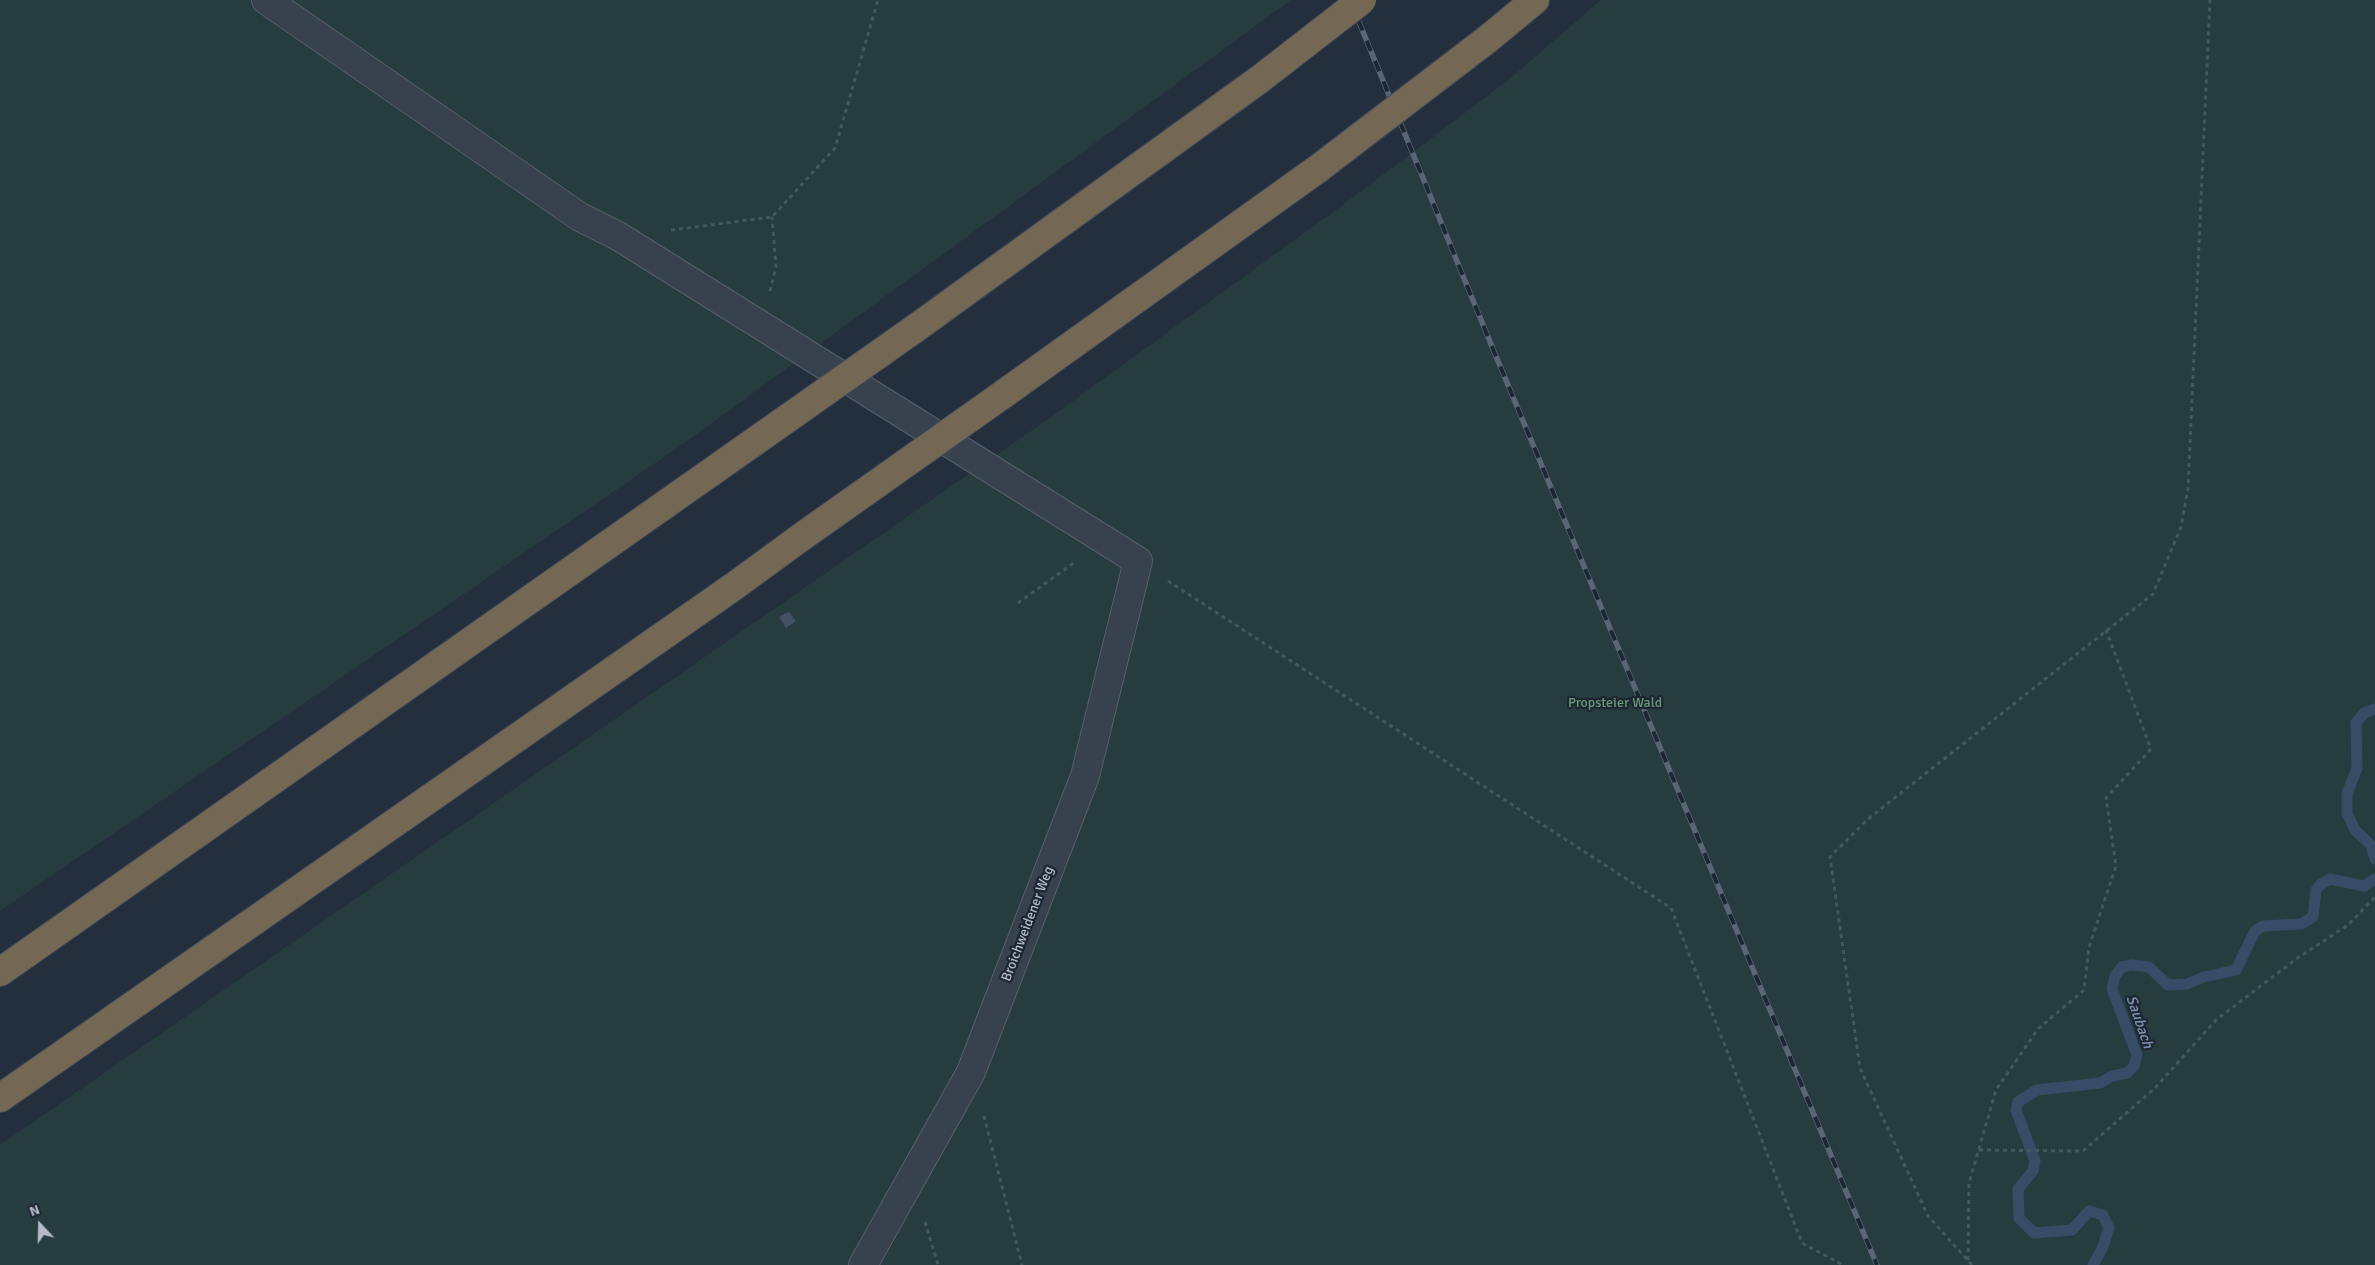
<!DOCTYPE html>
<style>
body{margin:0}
#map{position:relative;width:2375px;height:1265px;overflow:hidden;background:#242f3e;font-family:Signika,sans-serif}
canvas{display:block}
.north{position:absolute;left:15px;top:1200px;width:50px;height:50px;-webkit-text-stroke:4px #1d2633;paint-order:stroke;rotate:339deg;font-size:14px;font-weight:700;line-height:20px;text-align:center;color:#b4bcc9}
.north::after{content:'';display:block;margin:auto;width:18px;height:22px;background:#b4bcc9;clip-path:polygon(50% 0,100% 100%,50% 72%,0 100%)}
</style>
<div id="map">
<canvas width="2375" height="1265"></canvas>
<div class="north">N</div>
</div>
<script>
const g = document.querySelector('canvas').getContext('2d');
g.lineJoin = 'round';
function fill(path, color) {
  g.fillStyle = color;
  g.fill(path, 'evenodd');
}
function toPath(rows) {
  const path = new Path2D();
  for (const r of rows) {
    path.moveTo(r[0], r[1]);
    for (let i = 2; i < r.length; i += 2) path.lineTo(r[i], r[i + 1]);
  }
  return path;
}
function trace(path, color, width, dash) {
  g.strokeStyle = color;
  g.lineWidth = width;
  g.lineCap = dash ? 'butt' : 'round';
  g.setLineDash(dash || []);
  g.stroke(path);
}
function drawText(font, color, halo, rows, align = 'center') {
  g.font = font + ' Signika,sans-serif';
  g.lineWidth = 4.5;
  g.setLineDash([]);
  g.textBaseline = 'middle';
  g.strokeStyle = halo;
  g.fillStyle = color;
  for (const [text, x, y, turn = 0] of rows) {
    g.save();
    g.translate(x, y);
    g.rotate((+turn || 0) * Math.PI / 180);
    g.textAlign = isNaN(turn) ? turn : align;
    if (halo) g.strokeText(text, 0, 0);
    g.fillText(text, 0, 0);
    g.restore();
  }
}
const green = toPath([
 [0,0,1291,0,686,442,0,911],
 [1601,0,2375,0,2375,1265,0,1265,0,1145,1044,422,1344,204,1507,81]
]);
const stream = toPath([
 [2375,709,2364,713,2356,723,2357,768,2347,794,2347,813,2355,830,2371,845,2375,859],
 [2093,1265,2102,1249,2109,1228,2103,1215,2089,1211,2072,1230,2034,1233,2019,1218,2018,1189,2033,1171,2035,1161,2016,1110,2018,1102,2037,1090,2100,1083,2112,1076,2127,1073,2134,1066,2137,1055,2112,989,2115,976,2122,967,2132,965,2149,967,2168,985,2187,984,2204,977,2236,970,2255,931,2263,926,2301,924,2313,917,2316,890,2320,885,2330,879,2364,886,2375,879]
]);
const building = toPath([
 [789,612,796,621,786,628,779,617]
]);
const path = toPath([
 [671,230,772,217,835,148,878,0],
 [770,291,776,267,772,217],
 [1168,581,1671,908,1802,1243,1843,1265],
 [1018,603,1075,562],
 [984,1116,1022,1265],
 [1979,1150,2083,1151,2155,1088,2216,1020,2299,957,2348,925,2375,897],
 [925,1222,938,1265],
 [1968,1260,1969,1183,1996,1090,2038,1029,2084,990,2089,947,2116,866,2106,798,2151,749,2106,630],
 [1972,1265,1928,1216,1860,1068,1830,857,1868,819,2153,594,2181,527,2188,488,2210,0]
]);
const minor = toPath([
 [266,0,580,217,618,236,1138,561,1085,776,971,1072,863,1265]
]);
const motorway = toPath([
 [1489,38,1535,0],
 [913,330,1260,79],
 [1005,393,1319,168],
 [0,972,717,468],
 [0,1098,733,587,800,538]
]);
const rail = toPath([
 [1350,0,1495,354,1877,1265]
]);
const motorwayBridge = toPath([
 [1260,79,1362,0],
 [1319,168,1489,38],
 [717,468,913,330],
 [800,538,1005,393]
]);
const parkNames = [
 ["Propsteier Wald",1615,703]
];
const streetNames = [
 ["Broichweidener Weg",1028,924,-69]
];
const waterNames = [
 ["Saubach",2139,1022,71]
];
fill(green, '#263c3f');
trace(stream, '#394c67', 11);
fill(building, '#455162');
trace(minor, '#565f6c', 30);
trace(motorway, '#434c59', 30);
trace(path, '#44595c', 3, [4, 4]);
trace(minor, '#38414e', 28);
trace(motorway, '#746855', 28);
trace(rail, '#5a6575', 5.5);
trace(rail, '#1d2633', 4, [11]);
trace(motorwayBridge, '#434c59', 30, []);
trace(motorwayBridge, '#746855', 28);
drawText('14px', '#6b9a76', '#1d2633', parkNames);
drawText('14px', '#b4bcc9', '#1d2633', streetNames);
drawText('italic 15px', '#7c92b1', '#1d2633', waterNames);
</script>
